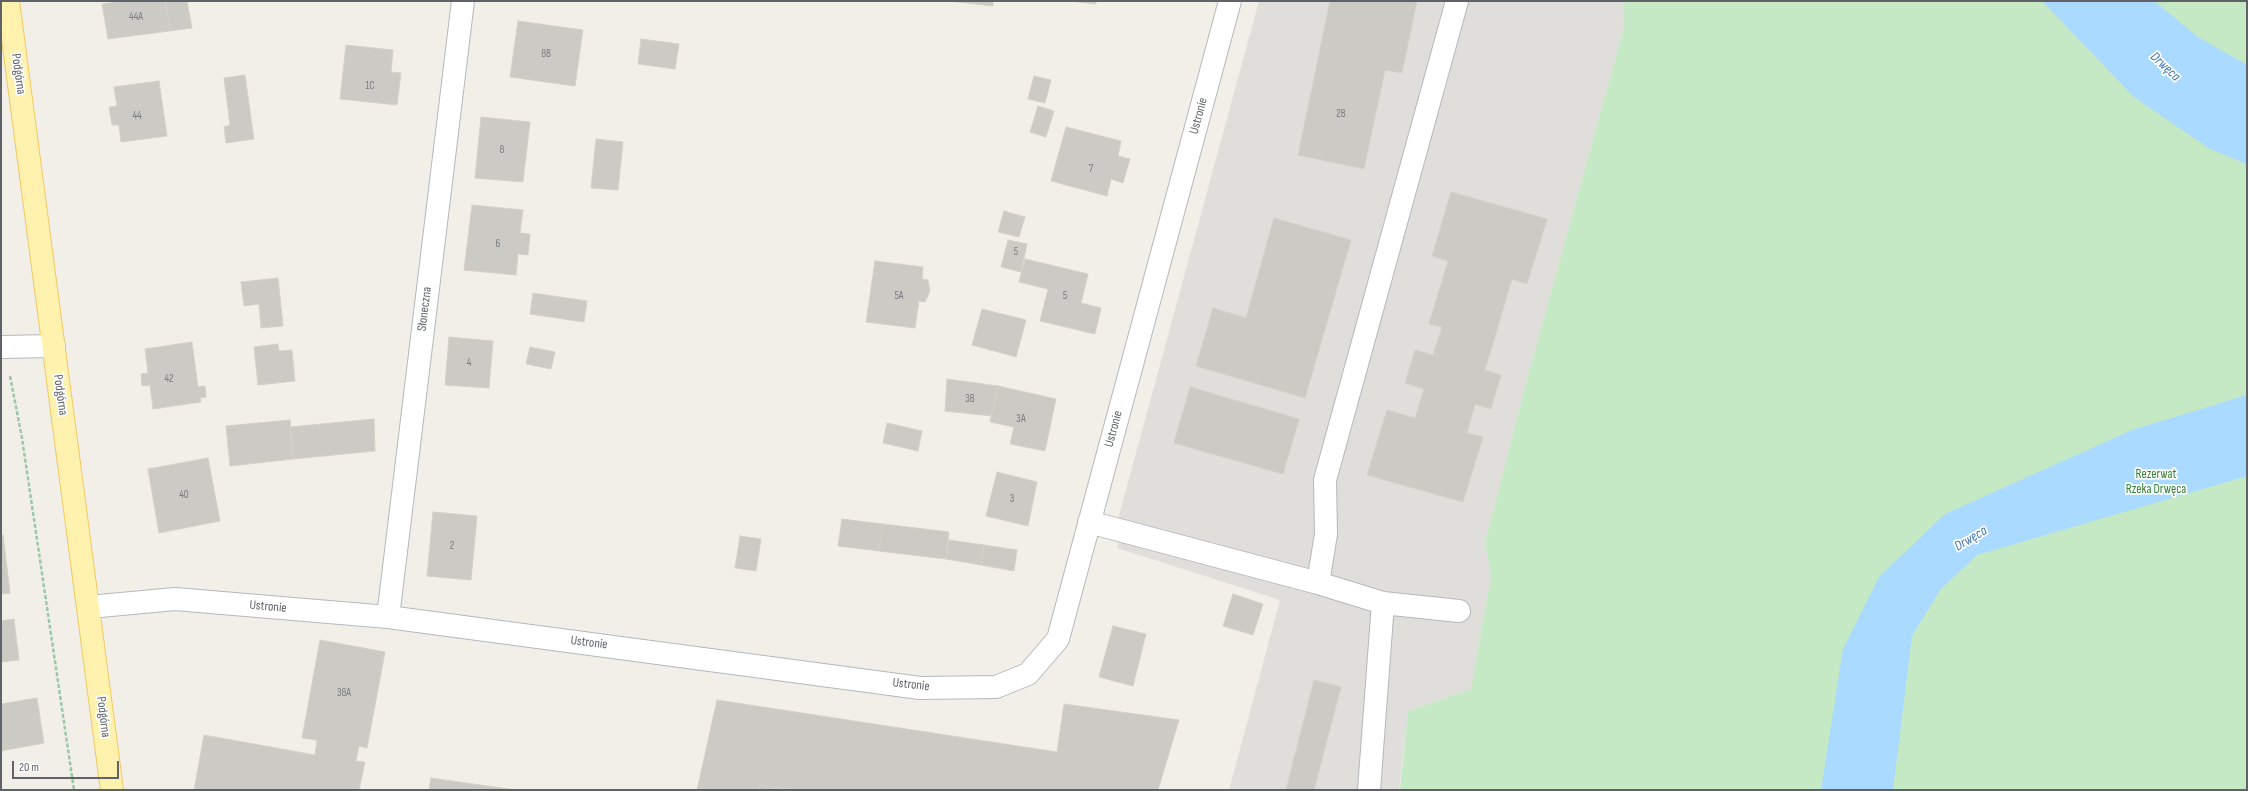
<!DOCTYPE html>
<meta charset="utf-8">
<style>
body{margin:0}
#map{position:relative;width:2248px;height:791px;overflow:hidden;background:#f1efe8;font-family:"Sofia Sans Condensed",sans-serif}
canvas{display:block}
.frame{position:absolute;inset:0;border:2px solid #5f6368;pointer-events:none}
.scale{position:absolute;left:12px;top:761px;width:107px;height:18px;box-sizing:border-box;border:2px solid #5f6368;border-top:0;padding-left:5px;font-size:12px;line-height:14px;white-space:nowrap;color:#5f6368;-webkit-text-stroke:3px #fff;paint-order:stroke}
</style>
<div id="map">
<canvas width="2248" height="791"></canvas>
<div class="frame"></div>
<div class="scale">20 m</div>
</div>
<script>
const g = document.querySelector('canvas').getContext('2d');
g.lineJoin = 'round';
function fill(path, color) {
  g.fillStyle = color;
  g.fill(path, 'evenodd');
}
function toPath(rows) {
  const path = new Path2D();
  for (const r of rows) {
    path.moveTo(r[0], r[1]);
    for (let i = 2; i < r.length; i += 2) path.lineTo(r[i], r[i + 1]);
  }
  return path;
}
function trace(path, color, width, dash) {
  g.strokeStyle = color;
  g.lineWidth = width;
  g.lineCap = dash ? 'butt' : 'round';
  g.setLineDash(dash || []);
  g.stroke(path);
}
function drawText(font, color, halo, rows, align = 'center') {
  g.font = font + ' "Sofia Sans Condensed",sans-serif';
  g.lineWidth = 3.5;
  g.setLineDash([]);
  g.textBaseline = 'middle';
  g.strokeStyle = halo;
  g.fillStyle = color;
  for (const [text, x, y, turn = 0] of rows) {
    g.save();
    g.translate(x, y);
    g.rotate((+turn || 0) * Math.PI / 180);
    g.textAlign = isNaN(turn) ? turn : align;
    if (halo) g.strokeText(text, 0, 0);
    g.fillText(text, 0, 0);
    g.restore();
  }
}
const industrial = toPath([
 [1259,1,1623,1,1624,27,1526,383,1485,543,1491,576,1471,689,1408,711,1399,790,1229,790,1280,600,1117,548,1126,521,1118,519]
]);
const green = toPath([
 [1623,1,2247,1,2247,790,1400,790,1408,711,1471,689,1491,576,1485,543,1526,383,1624,27]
]);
const water = toPath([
 [2042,1,2154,1,2198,37,2247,65,2247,164,2210,149,2134,97],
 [2247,395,2247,476,1977,555,1940,590,1912,636,1893,790,1821,790,1843,649,1879,577,1945,514,2132,430]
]);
const building = toPath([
 [123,1,165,1,170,31,108,39,102,4,123,1],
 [165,1,187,1,192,28,170,31,165,1],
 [949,1,993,1,993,6,949,1],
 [1071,1,1096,1,1096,4,1071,1],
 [1330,1,1417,1,1402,73,1385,70,1364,169,1298,155,1330,1],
 [518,21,583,30,575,86,510,77,518,21],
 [641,39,679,44,675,69,638,64,641,39],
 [346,45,393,50,391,72,401,73,397,105,340,99,346,45],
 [245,75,254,139,226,143,224,127,230,125,224,78,245,75],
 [1034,76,1051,80,1045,103,1028,99,1034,76],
 [159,81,167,136,121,142,119,125,112,125,109,107,117,106,114,87,159,81],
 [1038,106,1054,111,1046,137,1030,132,1038,106],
 [481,117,530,122,523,182,475,178,481,117],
 [1066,127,1121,141,1118,156,1130,159,1123,183,1111,179,1107,196,1051,181,1066,127],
 [596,139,623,142,618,190,591,188,596,139],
 [1451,192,1547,219,1527,284,1512,279,1485,370,1501,375,1491,409,1475,404,1467,433,1483,437,1463,502,1367,475,1387,410,1415,418,1424,389,1405,383,1415,350,1433,355,1442,327,1429,324,1448,261,1432,256,1451,192],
 [472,205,523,210,520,233,530,234,528,255,518,254,516,275,464,270,472,205],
 [1004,211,1025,217,1019,237,998,232,1004,211],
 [1274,218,1351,240,1305,398,1196,366,1213,308,1246,318,1274,218],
 [1008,240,1027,244,1021,272,1001,267,1008,240],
 [1025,259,1088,274,1081,303,1101,308,1095,334,1040,321,1048,289,1019,282,1025,259],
 [875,261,923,267,922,279,928,280,930,291,925,302,919,301,915,328,866,322,875,261],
 [278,278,283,326,261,328,259,304,244,306,241,282,278,278],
 [533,293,587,301,584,322,530,314,533,293],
 [982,309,1026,320,1016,357,972,345,982,309],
 [449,337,493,341,489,388,445,385,449,337],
 [192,342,198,387,205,386,206,397,200,398,201,402,153,409,150,385,142,386,141,374,148,373,145,349,192,342],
 [278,344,279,351,292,350,295,381,258,385,254,347,278,344],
 [530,347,555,352,551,369,526,364,530,347],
 [947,379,998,386,991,416,945,411,947,379],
 [998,386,1056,399,1045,451,1010,444,1014,427,990,422,998,386],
 [1190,387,1299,419,1283,474,1174,443,1190,387],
 [374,419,375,451,293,459,290,427,374,419],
 [290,420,293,459,230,466,226,426,290,420],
 [887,423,922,431,918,451,883,443,887,423],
 [208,458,220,521,159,533,148,469,208,458],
 [997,472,1037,482,1028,526,986,516,997,472],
 [433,512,477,516,471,580,427,576,433,512],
 [842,519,883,524,879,551,838,546,842,519],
 [883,524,949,532,946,559,879,551,883,524],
 [1,535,3,535,10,593,1,594,1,535],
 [740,536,761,539,756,571,735,568,740,536],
 [949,540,984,545,981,565,946,559,949,540],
 [984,545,1017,550,1014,571,981,565,984,545],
 [1233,594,1263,604,1253,635,1223,626,1233,594],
 [14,619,19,660,1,662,1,621,14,619],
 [1113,626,1146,634,1133,686,1099,677,1113,626],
 [320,640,385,652,367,748,359,746,356,761,365,762,359,790,194,790,204,735,315,755,317,740,302,738,320,640],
 [1314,680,1341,687,1314,790,1286,790,1314,680],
 [37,698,44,743,1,751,1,704,37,698],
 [717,700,1057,752,1064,704,1179,720,1158,790,794,790,760,785,758,790,697,790,717,700],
 [431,778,516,790,429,790,431,778],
 [760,785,794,790,758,790,760,785]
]);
const path = toPath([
 [10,376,22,438,74,790]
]);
const minor = toPath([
 [1,347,54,346],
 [1089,522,1318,583,1383,603,1369,790],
 [1318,583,1326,534,1325,480,1457,1],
 [1383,603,1459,611],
 [89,607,175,599,388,617,920,688,996,687,1028,674,1058,639,1230,1],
 [388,617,463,1]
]);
const major = toPath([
 [8,1,112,790]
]);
const numberNames = [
 ["44A",136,17],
 ["8B",546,54],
 ["1C",370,86],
 ["2B",1341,114],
 ["44",137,116],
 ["8",502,150],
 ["7",1091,169],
 ["6",498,244],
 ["5",1016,252],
 ["5A",899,296],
 ["5",1065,296],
 ["4",469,363],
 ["42",169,379],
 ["3B",970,399],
 ["3A",1021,419],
 ["40",184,495],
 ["3",1012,499],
 ["2",452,546],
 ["38A",344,693]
];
const streetNames = [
 ["Podgórna",18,74,82],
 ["Ustronie",1199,116,-75],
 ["Słoneczna",425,309,-83],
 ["Podgórna",60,395,82],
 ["Ustronie",1114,429,-75],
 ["Ustronie",268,607,5],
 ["Ustronie",589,643,7],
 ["Ustronie",911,685,6],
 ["Podgórna",103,717,83]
];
const parkNames = [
 ["Rezerwat",2156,475],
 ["Rzeka Drwęca",2156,490]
];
const waterNames = [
 ["Drwęca",2165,67,43],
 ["Drwęca",1971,539,-31]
];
fill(industrial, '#e0deda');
fill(green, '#c5e8c5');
fill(water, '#aadaff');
fill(building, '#cccac5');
trace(building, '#d6d1c6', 1);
trace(minor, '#b5b8bc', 24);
trace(major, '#f2c960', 24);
trace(path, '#9cc7a9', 2.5, [4, 2]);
trace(minor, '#fff', 22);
trace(major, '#fff2af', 22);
drawText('11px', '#7a7d7f', null, numberNames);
drawText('13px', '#5f6368', '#fff', streetNames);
drawText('13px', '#348238', '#fff', parkNames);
drawText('italic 14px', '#4174aa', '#fff', waterNames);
</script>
